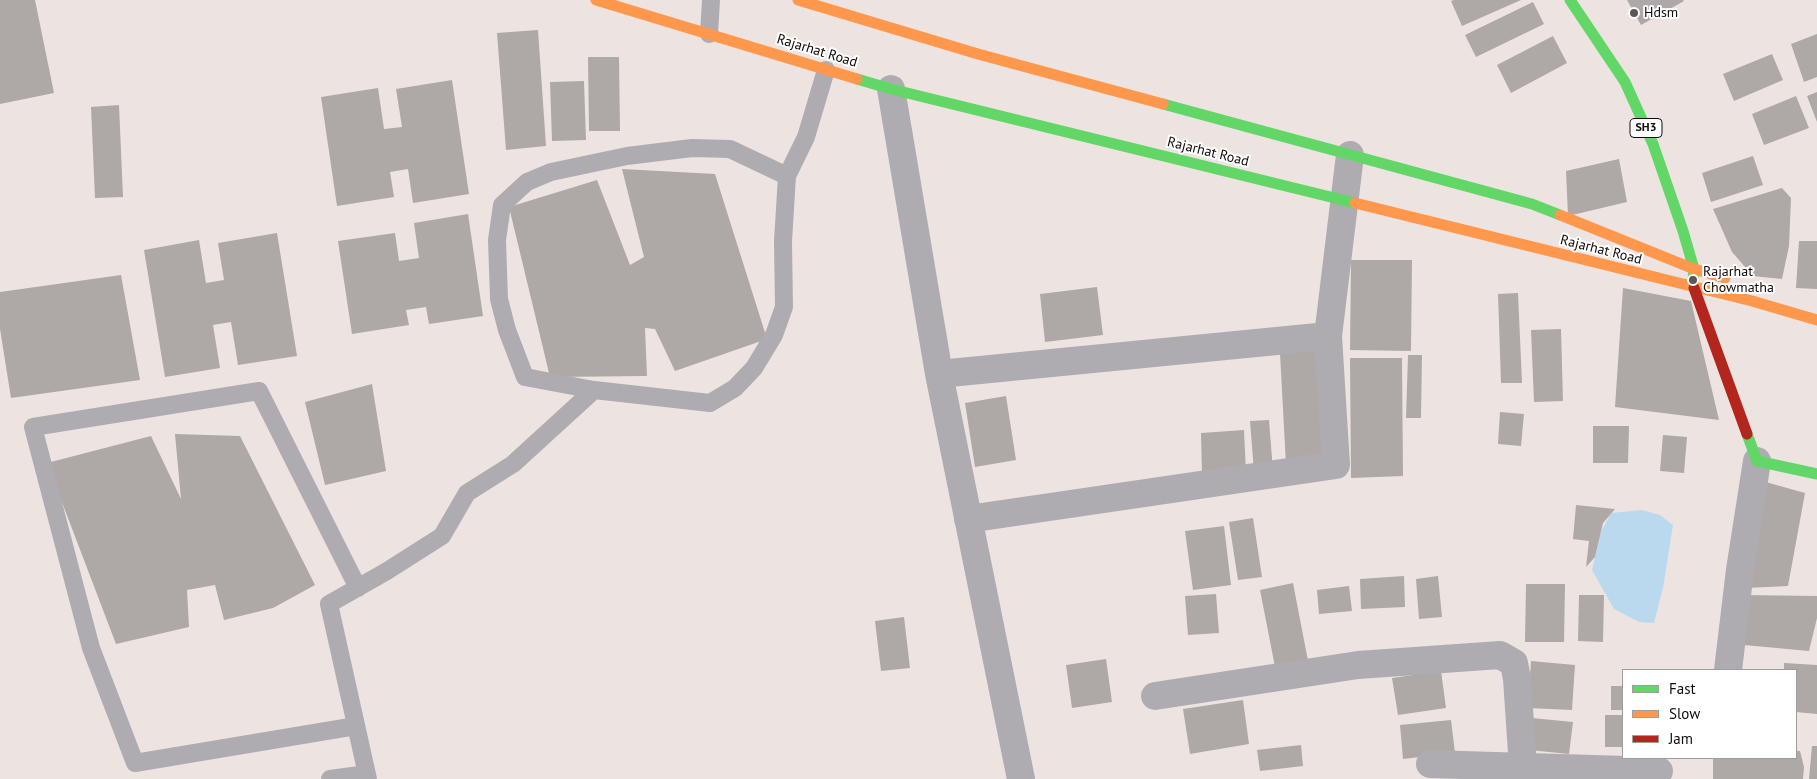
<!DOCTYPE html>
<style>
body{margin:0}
#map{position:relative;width:1817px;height:779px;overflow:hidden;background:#ede4e1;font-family:"PT Sans",sans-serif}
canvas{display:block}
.legend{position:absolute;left:1622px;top:669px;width:175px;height:90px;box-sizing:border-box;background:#fff;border:1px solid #9f9d9d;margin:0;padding:6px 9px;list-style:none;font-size:15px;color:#100b09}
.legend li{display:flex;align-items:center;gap:10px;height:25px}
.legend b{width:25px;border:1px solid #9f9d9d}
</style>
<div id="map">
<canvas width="1817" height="779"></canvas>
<ul class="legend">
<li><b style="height:6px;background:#63d668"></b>Fast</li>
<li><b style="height:6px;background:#ff974d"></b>Slow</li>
<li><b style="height:6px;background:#b3261e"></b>Jam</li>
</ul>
</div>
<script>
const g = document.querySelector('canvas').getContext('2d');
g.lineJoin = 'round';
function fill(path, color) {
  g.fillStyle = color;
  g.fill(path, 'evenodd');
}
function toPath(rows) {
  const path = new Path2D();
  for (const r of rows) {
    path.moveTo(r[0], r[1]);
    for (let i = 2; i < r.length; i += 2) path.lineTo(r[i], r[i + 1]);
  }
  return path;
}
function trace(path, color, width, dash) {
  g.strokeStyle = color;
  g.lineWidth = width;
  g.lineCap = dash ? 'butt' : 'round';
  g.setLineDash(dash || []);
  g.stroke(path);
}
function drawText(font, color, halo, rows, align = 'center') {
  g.font = font + ' "PT Sans",sans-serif';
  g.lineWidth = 4;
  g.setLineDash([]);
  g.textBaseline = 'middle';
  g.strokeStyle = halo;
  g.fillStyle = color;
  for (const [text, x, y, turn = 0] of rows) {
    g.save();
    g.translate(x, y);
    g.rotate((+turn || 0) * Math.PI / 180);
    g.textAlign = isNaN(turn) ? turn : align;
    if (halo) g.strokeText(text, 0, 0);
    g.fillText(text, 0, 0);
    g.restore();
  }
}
const water = toPath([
 [1642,510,1660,515,1673,525,1663,588,1654,623,1639,622,1614,609,1592,570,1601,532,1611,513]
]);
const building = toPath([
 [0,0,35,0,54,93,0,104],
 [1454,0,1521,0,1462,26,1451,1],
 [1627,0,1683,0,1684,1,1641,25],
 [1533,2,1544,24,1476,57,1465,35],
 [538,30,546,146,506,150,497,33],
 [1817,34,1817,77,1804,82,1791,44],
 [1553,36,1567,63,1511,93,1497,65],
 [1772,54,1783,80,1734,101,1723,74],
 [588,57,619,57,620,131,589,131],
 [452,80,469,194,413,203,408,169,390,172,394,197,337,206,321,97,378,88,384,129,402,127,396,89],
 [584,81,586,140,552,141,550,82],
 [1817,92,1817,122,1807,96],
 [1796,96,1809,128,1764,145,1752,114],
 [119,105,123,197,95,198,91,107],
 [1753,156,1763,185,1711,202,1702,173],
 [1619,159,1627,202,1568,216,1566,171],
 [622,169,715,174,767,339,675,371,655,329,645,328,647,376,550,377,509,207,597,180,630,265,644,257],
 [1782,188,1791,198,1789,246,1782,279,1753,276,1732,252,1713,209],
 [468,214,483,316,429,324,426,307,406,310,409,325,352,334,338,241,395,233,399,261,419,258,414,223],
 [277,233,297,356,238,365,231,322,213,325,220,368,165,377,144,250,199,240,206,283,224,280,218,243],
 [1799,241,1817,241,1817,289,1796,288],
 [1351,260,1412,260,1411,351,1350,350],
 [121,275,140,380,11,398,0,329,0,292],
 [1097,287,1103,335,1045,342,1040,294],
 [1623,288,1691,301,1719,420,1615,407],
 [1518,293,1522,383,1501,383,1498,294],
 [1561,329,1563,401,1534,402,1531,330],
 [1320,350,1329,459,1286,465,1280,353],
 [1408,355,1422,355,1421,418,1406,418],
 [1350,358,1402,358,1403,476,1351,478],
 [372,384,386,471,325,485,305,402],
 [1006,396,1016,460,975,467,965,403],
 [1500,412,1524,414,1521,446,1498,444],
 [1269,420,1273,471,1254,472,1250,421],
 [1593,426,1629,426,1628,463,1593,463],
 [1244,430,1246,473,1202,475,1201,433],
 [175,434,240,436,315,585,273,608,224,620,215,585,187,590,189,627,116,644,47,463,151,436,181,499],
 [1663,435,1687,437,1684,473,1660,471],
 [1762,481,1805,493,1788,586,1746,588],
 [1576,505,1615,509,1603,523,1595,557,1586,567,1589,541,1573,539],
 [1253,518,1262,577,1238,580,1229,522],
 [1224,526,1231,585,1193,590,1185,531],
 [1404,576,1405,607,1361,609,1360,579],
 [1438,576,1442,617,1419,619,1416,579],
 [1293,583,1309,666,1276,672,1260,590],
 [1526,584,1565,584,1564,642,1525,642],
 [1349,586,1352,611,1319,614,1317,590],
 [1216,594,1219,633,1188,635,1185,596],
 [1579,595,1604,595,1603,642,1578,641],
 [1741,595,1817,596,1817,618,1809,651,1733,644],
 [904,617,910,668,881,671,875,621],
 [1106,659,1112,702,1072,708,1066,665],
 [1531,661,1575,665,1572,710,1528,708],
 [1784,663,1817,665,1817,714,1796,712,1796,670,1784,670],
 [1441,671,1446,708,1398,715,1392,678],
 [1611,686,1623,686,1623,710,1611,710],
 [1243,700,1249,744,1190,754,1183,709],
 [1605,715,1623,715,1623,747,1605,747],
 [1532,718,1573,722,1569,754,1529,750],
 [1451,720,1455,753,1403,759,1400,725],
 [1301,745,1303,766,1260,771,1257,750],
 [1812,746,1817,746,1817,779,1809,779],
 [1796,751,1800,751,1804,767,1803,779,1713,779,1713,758,1796,758]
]);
const lane = toPath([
 [709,34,711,0],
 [594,390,710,403,735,388,754,368,774,335,784,307,783,241,787,176],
 [356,726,135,763,91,648,33,427,259,391,358,588],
 [330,779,367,774],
 [368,779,329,604,387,571,442,536,467,493,513,464,594,390,525,377,507,330,499,299,497,240,502,205,527,182,551,172,627,156,692,148,730,149,787,176,806,137,826,70]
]);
const street = toPath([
 [891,89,939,374,1021,779],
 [939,374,1328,336],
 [968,519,1336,465,1328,336,1350,155],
 [1728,670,1740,570,1757,461],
 [1155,696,1358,665,1500,655,1514,663,1517,679,1523,767],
 [1430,764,1659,771]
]);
const fast = toPath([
 [1570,0,1625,82,1653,144,1683,231,1694,269,1693,281],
 [857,79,891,89,1355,203],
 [1163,104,1532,204,1560,215],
 [1747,434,1757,461,1817,474]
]);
const slow = toPath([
 [596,0,857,79],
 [798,0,978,54,1163,104],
 [1355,203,1752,301,1817,320],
 [1560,215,1694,269,1725,278]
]);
const jam = toPath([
 [1694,288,1747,434]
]);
const markers = [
 [1634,13,5,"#5d5755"],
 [1693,280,5,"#5d5755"]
];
const shields = [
 [1646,128,32]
];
const shieldNames = [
 ["SH3",1646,128]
];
const poiNames = [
 ["Hdsm",1644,13],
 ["Rajarhat",1703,272],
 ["Chowmatha",1703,288]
];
const streetNames = [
 ["Rajarhat Road",817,51,17],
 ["Rajarhat Road",1208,152,14],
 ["Rajarhat Road",1601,250,14]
];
fill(water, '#bad9ee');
fill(building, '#aea8a6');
trace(lane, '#afacb1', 18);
trace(street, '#afacb1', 28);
trace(fast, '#63d668', 11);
trace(slow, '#ff974d', 11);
trace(jam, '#b3261e', 11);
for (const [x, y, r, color] of markers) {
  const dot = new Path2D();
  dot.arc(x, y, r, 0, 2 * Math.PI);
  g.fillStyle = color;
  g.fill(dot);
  trace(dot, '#fff', 2);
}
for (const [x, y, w] of shields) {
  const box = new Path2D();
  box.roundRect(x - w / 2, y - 9.5, w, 19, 4);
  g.fillStyle = '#fff';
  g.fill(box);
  trace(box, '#100b09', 1);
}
drawText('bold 12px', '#100b09', null, shieldNames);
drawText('14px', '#100b09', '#fff', poiNames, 'left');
drawText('14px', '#100b09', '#fff', streetNames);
</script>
